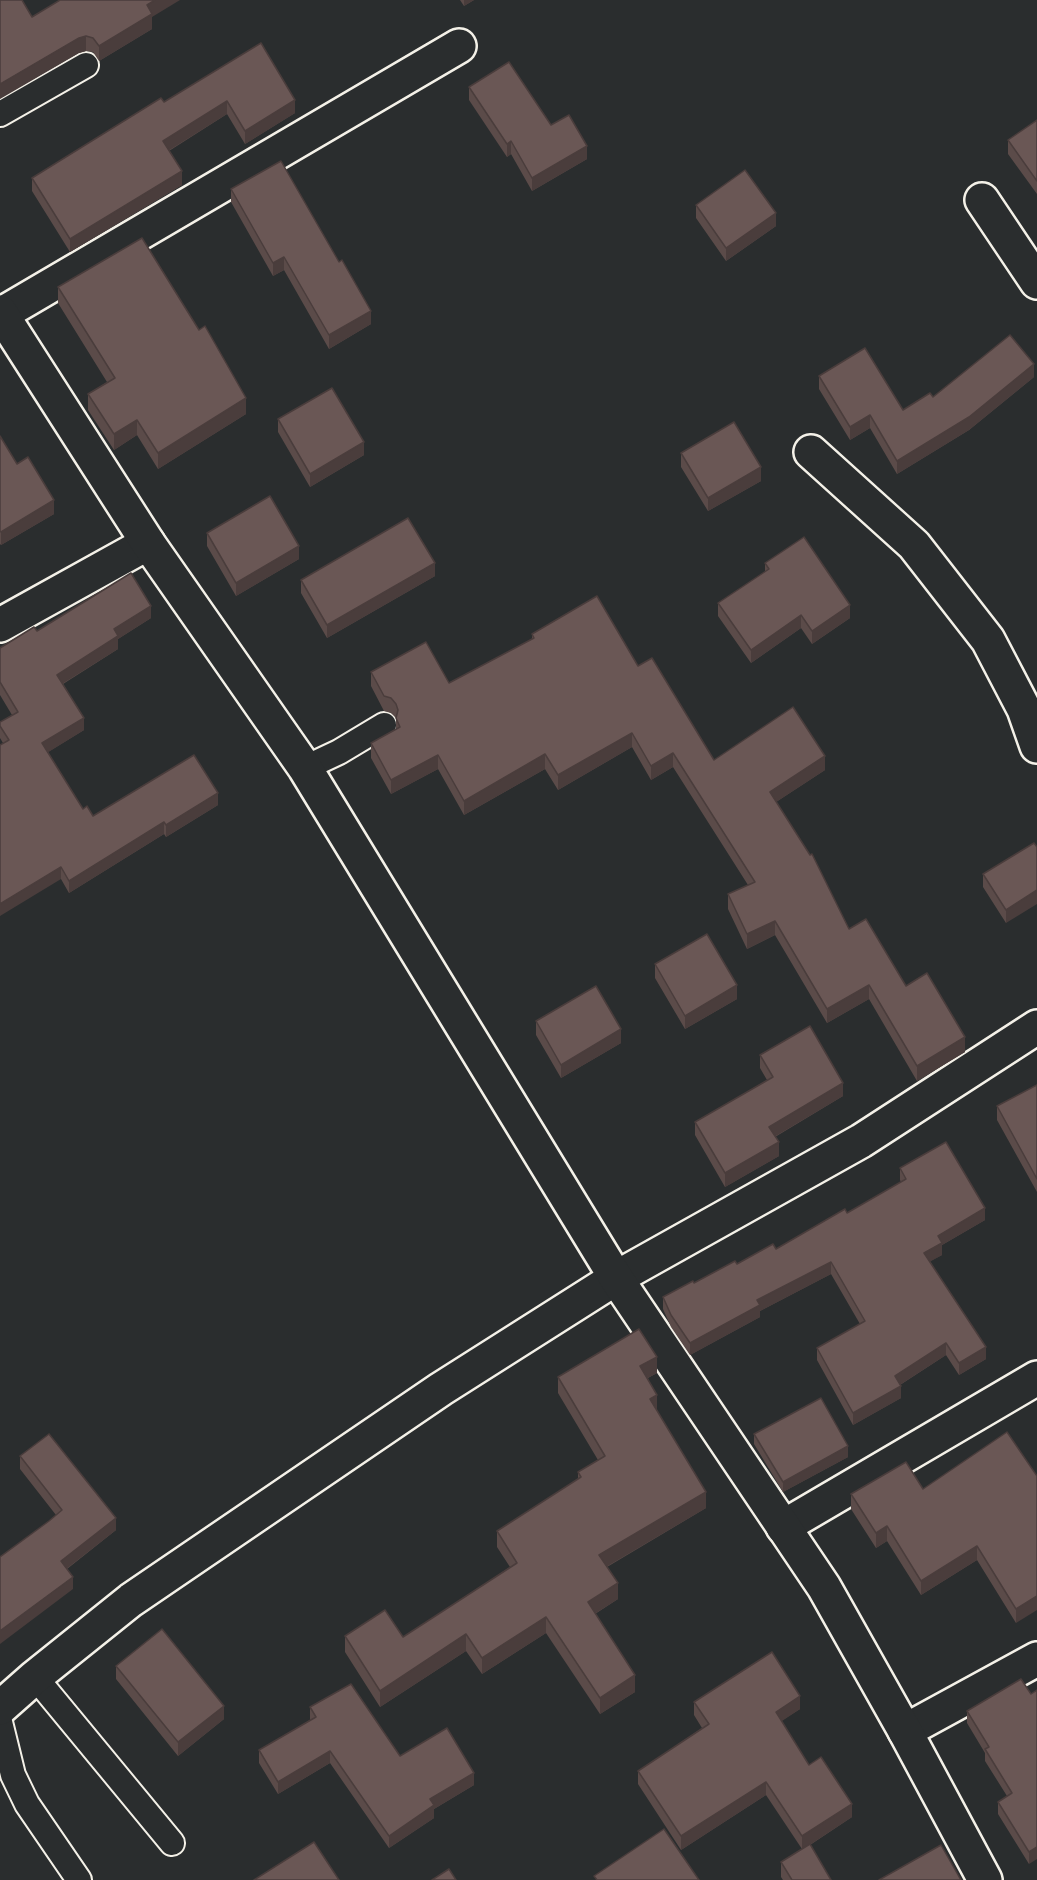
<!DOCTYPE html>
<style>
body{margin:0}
canvas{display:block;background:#2a2d2e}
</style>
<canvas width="1037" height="1880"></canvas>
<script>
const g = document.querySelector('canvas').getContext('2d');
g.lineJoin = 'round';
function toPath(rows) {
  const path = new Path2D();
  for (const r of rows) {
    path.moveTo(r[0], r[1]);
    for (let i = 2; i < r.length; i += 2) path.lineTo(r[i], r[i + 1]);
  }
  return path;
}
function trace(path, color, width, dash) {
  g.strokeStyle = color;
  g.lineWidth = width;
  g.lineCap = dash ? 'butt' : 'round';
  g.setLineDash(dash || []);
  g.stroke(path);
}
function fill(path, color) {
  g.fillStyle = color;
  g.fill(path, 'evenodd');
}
const lane = toPath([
 [0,114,86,65],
 [305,768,339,752,384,725],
 [35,1677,172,1843],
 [0,1722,13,1775,27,1804,79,1880]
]);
const street = toPath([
 [982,200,1037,282],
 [0,315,459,46],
 [811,452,914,545,988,640,1024,709,1037,746],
 [0,625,148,543],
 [783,1527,1037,1378],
 [0,1708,35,1677,131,1600,441,1389,616,1278,861,1141,1037,1027],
 [905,1731,1037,1659]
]);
const secondary = toPath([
 [0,312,148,543,305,768,616,1278,824,1587,905,1731,985,1880]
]);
const wall = toPath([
 [460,0,474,0,464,6],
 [32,17,152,17,152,29,99,61,93,52,86,51,79,53],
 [261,43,295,113,245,144,227,114,169,151,182,185,70,252,32,191,32,178,164,102],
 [469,87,551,125,587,159,532,191,511,154,507,157,469,100],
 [1037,120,1037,194,1008,154,1008,140],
 [231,189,371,324,329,349,284,270,273,276,231,202],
 [696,205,776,226,726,261,696,218],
 [58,287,246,414,158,469,137,435,114,450,88,410,88,394,107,382,58,303],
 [819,376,903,410,933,397,1034,377,969,430,897,474,870,428,850,440,819,389],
 [278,419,364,455,310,487,278,432],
 [0,436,17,464,54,514,1,545,0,544],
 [681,453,761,481,708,511,681,467],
 [207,533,299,559,236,596,207,546],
 [765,563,850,618,812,644,801,628,751,663,718,616,718,603,765,572],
 [435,576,327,638,301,593,301,580],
 [151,618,118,639,118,649,63,684,84,730,48,752,83,809,93,816,218,805,166,837,164,834,69,893,61,879,3,743,0,738,0,722,12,715,0,695,0,648,37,631],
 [532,634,638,666,714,760,825,770,776,802,849,929,906,986,965,1052,917,1081,869,999,827,1023,775,935,747,949,728,909,728,894,748,885,673,767,651,780,632,747,558,790,545,769,464,815,438,769,391,794,371,758,371,743,396,730,396,718,391,713,384,711,371,686,371,672,449,683,532,639],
 [1034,843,1006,923,983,887,983,874],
 [655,964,737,999,685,1029,655,978],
 [536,1021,621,1043,561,1078,536,1035],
 [760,1055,843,1096,775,1137,779,1156,725,1187,695,1135,695,1122,767,1080,760,1068],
 [1037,1085,1037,1192,997,1120,997,1106],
 [900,1168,985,1220,942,1245,942,1255,930,1261,986,1359,959,1375,946,1355,900,1385,901,1398,853,1425,817,1360,817,1348,860,1324,831,1274,760,1311,760,1317,690,1355,671,1327,663,1309,663,1297,737,1264,776,1249,847,1213,901,1182,900,1180],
 [657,1373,648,1378,657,1411,706,1508,607,1567,618,1599,595,1614,635,1692,600,1714,546,1633,482,1674,466,1651,380,1707,345,1652,345,1636,403,1637,510,1567,497,1547,497,1531,578,1479,578,1472,598,1460,558,1393,558,1377],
 [754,1434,848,1457,783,1492,754,1444],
 [20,1456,116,1530,67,1569,73,1589,49,1521,56,1515,20,1469],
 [1037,1476,1016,1623,977,1560,921,1595,887,1541,876,1548,851,1509,851,1494,923,1489],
 [116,1666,224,1719,178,1756,116,1679],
 [1031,1694,1029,1864,998,1814,998,1802,1007,1796,985,1761,985,1753,967,1723,967,1711],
 [694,1702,800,1709,781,1721,809,1765,852,1817,810,1845,831,1880,783,1880,781,1877,781,1862,802,1849,766,1795,681,1850,638,1784,638,1771,702,1728,694,1715],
 [310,1707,400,1756,474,1785,434,1809,434,1818,389,1848,330,1763,278,1794,259,1763,259,1750,310,1720]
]);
const shadedWall = toPath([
 [155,0,180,0,152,17,152,29,99,61,99,46,147,5],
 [464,0,474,0,464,6],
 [86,36,86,51,79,53,0,99,0,84,79,38],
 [295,100,295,113,245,144,245,131],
 [227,101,227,114,163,154,163,141],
 [511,141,511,154,507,157,507,144],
 [587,146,587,159,532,191,532,178],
 [182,171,182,185,70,252,70,239],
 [776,213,776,226,726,261,726,248],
 [284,257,284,270,273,276,273,263],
 [371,311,371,324,329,349,329,335],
 [1034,364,1034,377,969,430,897,474,897,461],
 [246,398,246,414,158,469,158,453],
 [870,415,870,428,850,440,850,427],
 [137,420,137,435,114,450,114,434],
 [364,442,364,455,310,487,310,474],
 [761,467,761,481,708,511,708,498],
 [54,500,54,514,1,545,1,532],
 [299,546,299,559,236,596,236,583],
 [435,563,435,576,327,638,327,625],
 [850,605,850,618,812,644,812,631],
 [151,606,151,618,118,639,118,649,57,687,57,675,114,629],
 [801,615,801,628,751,663,751,650],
 [84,718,84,730,42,756,42,743],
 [632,733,632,747,558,790,558,775],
 [673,753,673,767,651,780,651,766],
 [545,754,545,769,464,815,464,801],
 [438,755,438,769,391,794,391,780],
 [825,756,825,770,770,806,770,792],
 [218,793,218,805,166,837,166,825],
 [164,822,164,834,69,893,69,881],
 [61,867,61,879,0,916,0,904],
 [1037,890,1037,904,1006,923,1006,910],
 [775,921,775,935,747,949,747,934],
 [737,985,737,999,685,1029,685,1016],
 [869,985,869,999,827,1023,827,1009],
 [621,1029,621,1043,561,1078,561,1065],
 [965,1037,965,1052,917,1081,917,1066],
 [843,1083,843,1096,769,1140,769,1127],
 [779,1142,779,1156,725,1187,725,1173],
 [985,1208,985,1220,942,1245,942,1255,924,1265,924,1253,938,1236],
 [831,1262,831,1274,760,1311,760,1317,690,1355,690,1343,757,1300],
 [946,1343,946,1355,895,1388,895,1376],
 [986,1347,986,1359,959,1375,959,1363],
 [657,1357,657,1373,640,1382,640,1366],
 [901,1386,901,1398,853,1425,853,1413],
 [657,1395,657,1411,650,1399],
 [848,1446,848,1457,783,1492,783,1482],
 [706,1492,706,1508,599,1571,599,1555],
 [116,1518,116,1530,61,1573,61,1561],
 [887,1526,887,1541,876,1548,876,1533],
 [977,1546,977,1560,921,1595,921,1581],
 [73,1577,73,1589,0,1644,0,1631],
 [618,1583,618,1599,588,1618,588,1602],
 [1037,1596,1037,1610,1016,1623,1016,1609],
 [546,1617,546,1633,482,1674,482,1658],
 [466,1634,466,1651,380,1707,380,1691],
 [635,1675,635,1692,600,1714,600,1698],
 [800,1696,800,1709,776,1725,776,1712],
 [224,1706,224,1719,178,1756,178,1742],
 [330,1751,330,1763,278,1794,278,1782],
 [474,1773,474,1785,434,1809,434,1818,389,1848,389,1836,430,1799],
 [766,1782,766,1795,681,1850,681,1836],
 [852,1804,852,1817,802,1850,802,1836],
 [1037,1847,1037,1859,1029,1864,1029,1852]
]);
const building = toPath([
 [0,0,22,0,32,17,60,0,155,0,147,5,152,14,99,46,93,38,86,36,79,38,0,84,0,0],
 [261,43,295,100,245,131,227,101,163,141,182,171,70,239,32,178,161,98,164,102,261,43],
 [509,62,551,125,569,115,587,146,532,178,511,141,507,144,469,87,509,62],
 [1037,120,1037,181,1008,140,1037,120],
 [281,161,339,262,342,260,371,311,329,335,284,257,273,263,231,189,281,161],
 [745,170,776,213,726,248,696,205,745,170],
 [142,238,199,330,205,326,246,398,158,453,137,420,114,434,88,394,115,378,58,287,142,238],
 [1010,335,1034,364,969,417,897,461,870,415,850,427,819,376,865,348,903,410,930,393,933,397,1010,335],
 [332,388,364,442,310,474,278,419,332,388],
 [734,422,761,467,708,498,681,453,734,422],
 [0,436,17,464,28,457,54,500,1,532,0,531,0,436],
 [270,496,299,546,236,583,207,533,270,496],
 [408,518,435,563,327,625,301,580,408,518],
 [804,537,850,605,812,631,801,615,751,650,718,603,769,569,765,563,804,537],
 [131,573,151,606,114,629,118,636,57,675,84,718,42,743,83,809,87,806,93,816,194,755,218,793,166,825,164,822,69,881,61,867,0,904,0,745,9,740,0,726,0,722,18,712,0,682,0,648,34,627,37,631,131,573],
 [597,596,638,666,652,658,714,760,793,707,825,756,770,792,810,855,812,854,849,929,866,919,906,986,927,973,965,1037,917,1066,869,985,827,1009,775,921,747,934,728,894,755,882,673,753,651,766,632,733,558,775,545,754,464,801,438,755,391,780,371,743,400,727,396,718,398,710,396,704,391,698,384,696,371,672,426,642,449,683,534,638,532,634,597,596],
 [1034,843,1037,847,1037,890,1006,910,983,874,1034,843],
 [707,934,737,985,685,1016,655,964,707,934],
 [596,986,621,1029,561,1065,536,1021,596,986],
 [810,1026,843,1083,769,1127,779,1142,725,1173,695,1122,773,1077,760,1055,810,1026],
 [1037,1085,1037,1179,997,1106,1037,1085],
 [946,1142,985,1208,938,1236,942,1243,924,1253,986,1347,959,1363,946,1343,895,1376,901,1386,853,1413,817,1348,865,1321,831,1262,757,1300,760,1305,690,1343,671,1315,663,1297,693,1281,694,1283,735,1261,737,1264,773,1244,776,1249,845,1209,847,1213,906,1179,900,1168,946,1142],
 [639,1329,657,1357,640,1366,657,1395,650,1399,706,1492,599,1555,618,1583,588,1602,635,1675,600,1698,546,1617,482,1658,466,1634,380,1691,345,1636,385,1610,403,1637,517,1563,497,1531,581,1477,578,1472,605,1456,558,1377,639,1329],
 [821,1398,848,1446,783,1482,754,1434,821,1398],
 [1007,1432,1037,1476,1037,1596,1016,1609,977,1546,921,1581,887,1526,876,1533,851,1494,906,1462,923,1489,1007,1432],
 [49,1434,116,1518,61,1561,73,1577,0,1631,0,1557,49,1521,62,1510,20,1456,49,1434],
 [162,1629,224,1706,178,1742,116,1666,162,1629],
 [772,1652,800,1696,776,1712,809,1765,821,1757,852,1804,802,1836,766,1782,681,1836,638,1771,709,1724,694,1702,772,1652],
 [1021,1679,1031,1694,1037,1690,1037,1847,1029,1852,998,1802,1012,1793,985,1749,989,1747,967,1711,1021,1679],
 [351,1684,400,1756,447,1728,474,1773,430,1799,434,1805,389,1836,330,1751,278,1782,259,1750,316,1717,310,1707,351,1684],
 [664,1829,699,1880,597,1880,594,1876,664,1829],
 [314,1842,339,1880,254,1880,314,1842],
 [810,1844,831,1880,792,1880,781,1862,810,1844],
 [941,1845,961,1880,879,1880,941,1845],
 [449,1869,456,1880,432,1880,449,1869]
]);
trace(lane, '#f4f1e8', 28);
trace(street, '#f4f1e8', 38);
trace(secondary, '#f4f1e8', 38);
trace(lane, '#2a2d2e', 24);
trace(street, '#2a2d2e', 33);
trace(secondary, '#2a2d2e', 33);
fill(wall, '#5b4b49');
fill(shadedWall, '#4a3d3c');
fill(building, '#6a5755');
trace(building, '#4a3d3c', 1.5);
</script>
